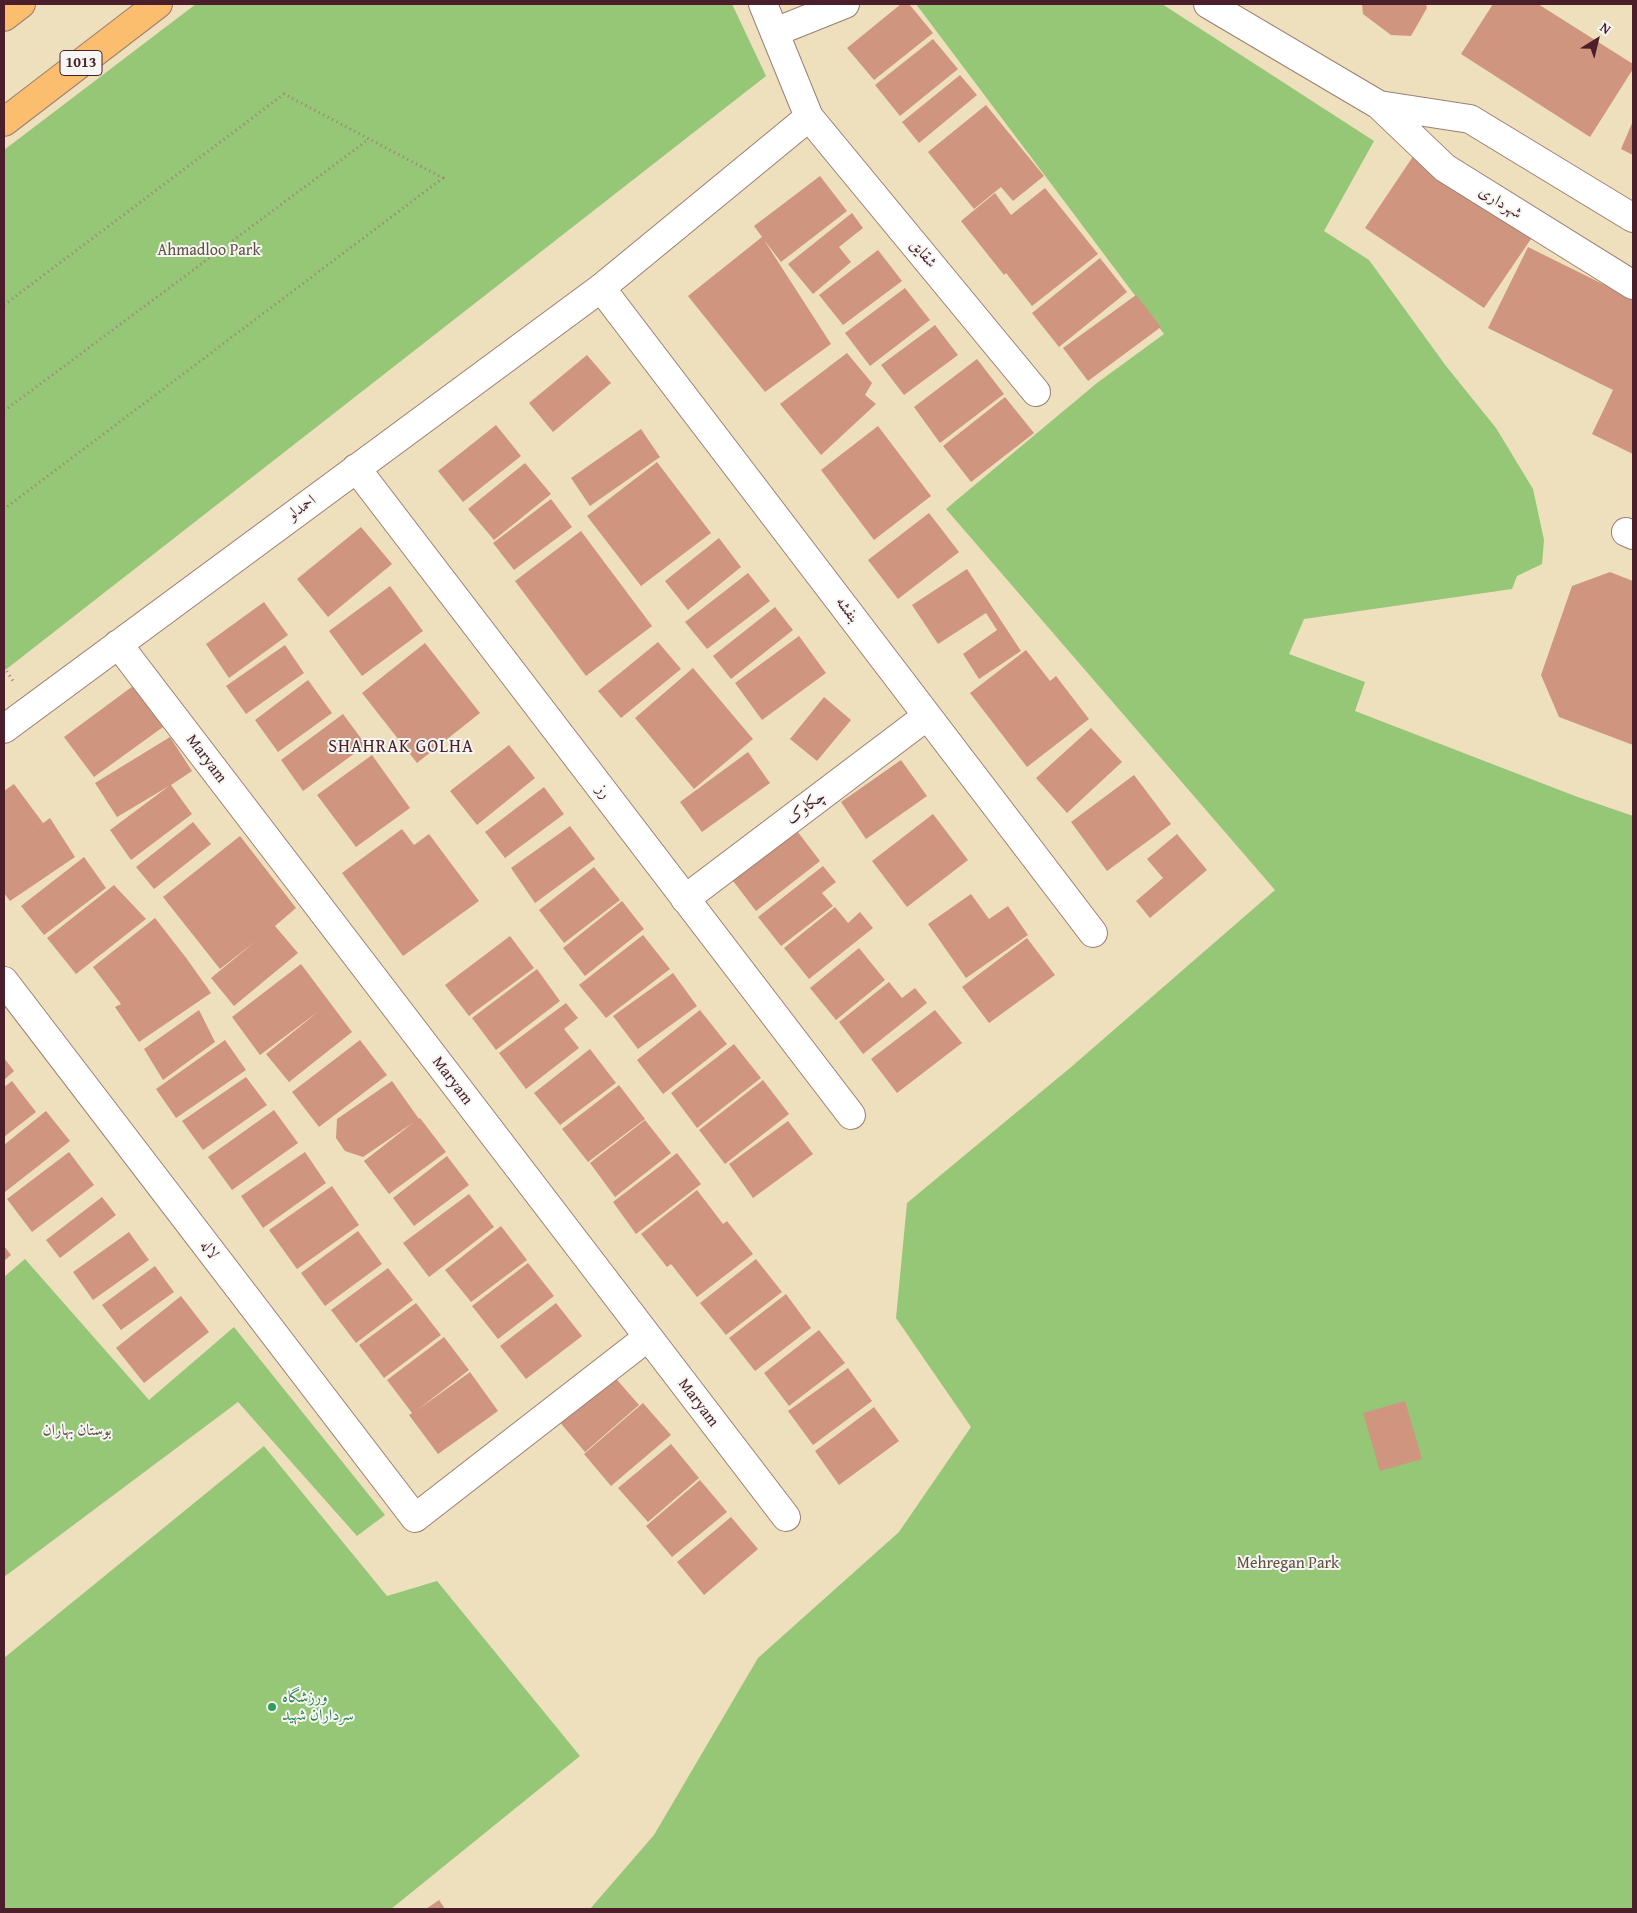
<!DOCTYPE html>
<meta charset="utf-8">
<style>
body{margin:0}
#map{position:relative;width:1637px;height:1913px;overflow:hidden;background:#eedfbd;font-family:"Gentium Book Plus",serif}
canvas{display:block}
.frame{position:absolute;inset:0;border:5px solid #4a1f2b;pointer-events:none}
.north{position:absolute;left:1572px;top:15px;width:50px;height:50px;-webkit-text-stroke:4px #f6f6f2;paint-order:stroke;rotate:36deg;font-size:14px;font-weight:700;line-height:20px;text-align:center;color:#4a1f2b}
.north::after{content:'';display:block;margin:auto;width:18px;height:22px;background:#4a1f2b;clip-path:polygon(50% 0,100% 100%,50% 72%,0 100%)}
</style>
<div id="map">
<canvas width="1637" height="1913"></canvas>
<div class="frame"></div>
<div class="north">N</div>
</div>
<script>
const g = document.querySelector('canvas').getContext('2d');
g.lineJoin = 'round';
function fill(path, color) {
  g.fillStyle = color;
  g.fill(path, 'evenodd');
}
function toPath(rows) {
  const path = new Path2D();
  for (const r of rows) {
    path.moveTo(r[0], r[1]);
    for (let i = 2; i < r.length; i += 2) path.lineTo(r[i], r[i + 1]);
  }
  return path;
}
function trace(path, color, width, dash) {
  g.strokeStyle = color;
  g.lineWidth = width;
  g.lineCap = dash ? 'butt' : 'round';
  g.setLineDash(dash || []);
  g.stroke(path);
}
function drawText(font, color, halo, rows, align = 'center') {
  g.font = font + ' "Gentium Book Plus",Amiri,serif';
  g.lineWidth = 4;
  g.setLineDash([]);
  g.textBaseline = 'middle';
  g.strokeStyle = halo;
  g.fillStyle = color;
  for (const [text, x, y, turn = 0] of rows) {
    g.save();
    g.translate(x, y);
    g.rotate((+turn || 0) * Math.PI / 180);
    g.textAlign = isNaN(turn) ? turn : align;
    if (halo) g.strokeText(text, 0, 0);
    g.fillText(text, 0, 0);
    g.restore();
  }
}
const green = toPath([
 [196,4,732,4,766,76,4,671,4,150],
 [916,4,1162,4,1374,141,1324,231,1369,260,1446,366,1496,428,1533,489,1544,540,1542,564,1517,576,1512,589,1304,619,1289,654,1365,682,1355,711,1575,796,1633,816,1633,1909,590,1909,654,1835,758,1658,899,1532,971,1427,896,1318,907,1203,1070,1068,1275,890,946,509,1097,383,1164,334],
 [25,1259,149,1400,234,1327,385,1515,357,1536,238,1402,4,1577,4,1277],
 [264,1446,387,1596,437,1581,580,1756,391,1909,4,1909,4,1658]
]);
const building = toPath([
 [901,4,909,4,933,33,874,80,847,48],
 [1362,4,1426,4,1427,8,1411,36,1391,35,1363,14],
 [1493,4,1538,4,1633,64,1633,69,1590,137,1461,54],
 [933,39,958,69,900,116,875,85],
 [960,75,977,95,919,143,902,122],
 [986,105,1044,176,1013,201,1001,187,974,209,928,152],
 [1633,121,1633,155,1621,149],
 [1414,155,1533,236,1484,308,1365,228],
 [820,176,847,211,781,262,764,240,831,344,765,392,688,296,762,237,754,226],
 [1045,188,1098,254,1032,306,1006,273,1004,275,961,221,995,193,1011,215],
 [852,213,863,228,839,247,851,262,813,294,788,264],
 [1528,247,1633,299,1633,454,1592,434,1613,390,1488,328],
 [878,250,902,281,843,325,819,295],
 [1100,258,1127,292,1059,347,1032,313],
 [905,288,930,320,870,366,845,333],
 [1136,295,1161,327,1088,381,1063,348],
 [935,325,958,355,904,395,881,365],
 [847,353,872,383,865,395,876,404,821,455,780,404],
 [587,355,611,383,553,432,529,403],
 [977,359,1004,394,940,443,914,407],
 [1005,397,1034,433,971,482,943,446],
 [496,425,521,456,463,502,438,471],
 [878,426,931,496,874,540,821,470],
 [641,429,660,457,590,506,571,478],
 [657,462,711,533,641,586,587,516],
 [525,463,551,494,494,540,468,509],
 [551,499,572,527,514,570,493,543],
 [929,513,959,552,898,599,868,560],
 [361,527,392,564,328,617,297,579],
 [581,531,652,626,586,676,515,581],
 [719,538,741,567,688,610,665,581],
 [967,569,1021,651,979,679,963,654,997,630,986,613,938,644,912,605],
 [1610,572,1633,581,1633,745,1559,717,1541,675,1572,586],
 [748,573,770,601,707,649,685,622],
 [390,586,423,631,362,676,329,631],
 [264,602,288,635,229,678,206,644],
 [775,607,793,630,731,679,713,656],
 [799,636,826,673,762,720,735,683],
 [658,642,681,669,621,718,598,691],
 [425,643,480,713,417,763,362,693],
 [285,645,304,673,246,714,226,686],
 [1026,650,1050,681,1056,676,1089,719,1027,767,970,693],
 [693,668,753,739,694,789,635,718],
 [308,680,332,713,278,752,255,720],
 [133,686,163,727,94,777,64,737],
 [824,697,851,720,817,761,790,739],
 [343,714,366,745,303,791,281,760],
 [1091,728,1122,762,1067,813,1036,778],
 [170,737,192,771,171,785,192,814,131,860,110,830,169,786,117,817,95,783],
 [509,745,535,778,477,825,450,791],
 [748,752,770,783,702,832,680,802],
 [372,755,410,808,356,847,317,795],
 [901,760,927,796,866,839,841,802],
 [1134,775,1171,824,1107,871,1071,822],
 [14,784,43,823,24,837,50,818,75,857,10,901,4,893,4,791],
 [544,787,564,814,505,858,485,832],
 [933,814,968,860,907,907,872,861],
 [193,822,211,844,154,889,136,867],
 [570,826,595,859,535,903,511,868],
 [794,827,820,861,756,911,730,877],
 [402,829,414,845,429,834,479,901,403,956,342,873],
 [1177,834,1207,870,1150,918,1136,901,1163,878,1147,859],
 [240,836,296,908,275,926,298,953,234,1006,211,978,256,941,220,969,163,897],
 [84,857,106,888,44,935,21,906],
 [823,866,836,882,822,893,833,906,781,946,758,917],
 [594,867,620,900,564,943,539,910],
 [114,885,146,919,76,974,47,938],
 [971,894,989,919,1008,906,1028,935,966,978,928,924],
 [622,901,644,929,585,976,563,948],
 [835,907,848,923,860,912,873,928,809,979,784,948],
 [155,918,187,959,211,993,139,1042,115,1007,121,1004,93,967],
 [643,935,670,969,606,1018,579,985],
 [510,936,534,968,469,1016,445,985],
 [1027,938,1055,975,989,1023,962,987],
 [859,948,885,980,836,1020,810,988],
 [301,964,352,1032,289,1082,266,1054,319,1011,260,1055,232,1017],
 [537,969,560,1001,496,1050,472,1018],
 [673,973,697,1006,638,1049,613,1016],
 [889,982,902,998,915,988,927,1003,863,1054,839,1022],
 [566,1003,578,1018,564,1029,579,1048,526,1089,499,1053],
 [199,1010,215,1042,163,1080,144,1049],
 [700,1010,727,1044,663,1094,637,1060],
 [935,1010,962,1043,897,1093,871,1059],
 [225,1040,246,1070,176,1118,156,1089],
 [360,1040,387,1075,319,1127,292,1092],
 [734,1044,761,1078,697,1128,671,1093],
 [590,1049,616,1083,560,1125,534,1093],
 [4,1058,14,1071,4,1080],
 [246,1077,267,1105,203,1150,182,1121],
 [763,1080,789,1114,725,1164,699,1130],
 [12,1081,36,1112,4,1137,4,1087],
 [392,1081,419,1119,420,1118,446,1152,389,1194,364,1161,414,1122,363,1157,345,1151,336,1138,337,1119],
 [619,1085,645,1119,588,1162,562,1129],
 [274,1110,298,1143,232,1190,208,1157],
 [46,1111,70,1141,5,1192,4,1145],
 [645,1120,671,1153,615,1197,590,1163],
 [788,1121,813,1154,753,1198,729,1164],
 [69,1152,94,1185,32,1232,7,1199],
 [305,1152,326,1183,263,1228,241,1196],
 [677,1153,701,1184,636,1234,613,1202],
 [447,1156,469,1185,414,1226,393,1198],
 [332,1186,359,1225,297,1269,269,1230],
 [697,1190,723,1224,727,1221,753,1254,697,1297,671,1264,667,1267,641,1234],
 [469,1194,494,1227,429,1277,403,1243],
 [102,1197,116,1215,60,1258,46,1240],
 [501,1226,527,1260,471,1302,445,1270],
 [358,1231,382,1264,325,1306,301,1273],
 [129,1232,149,1260,93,1300,73,1272],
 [4,1246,11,1255,4,1261],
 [756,1259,782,1292,726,1335,700,1303],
 [528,1263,554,1296,498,1339,472,1306],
 [155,1266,174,1292,121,1330,102,1305],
 [388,1268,413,1300,356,1343,331,1310],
 [786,1294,811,1328,755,1371,729,1338],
 [181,1296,209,1332,144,1383,116,1348],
 [416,1303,441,1335,384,1378,359,1345],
 [556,1303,582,1336,526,1379,500,1346],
 [819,1330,845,1363,789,1406,764,1373],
 [444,1337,469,1370,416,1411,470,1372,498,1411,438,1454,409,1415,412,1413,387,1380],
 [848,1368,872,1401,813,1445,788,1411],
 [612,1374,639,1405,585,1452,558,1420],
 [1405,1401,1422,1459,1380,1471,1363,1413],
 [643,1403,671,1435,611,1486,584,1454],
 [874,1407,899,1441,839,1485,815,1451],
 [671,1444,699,1478,648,1522,618,1488],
 [700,1480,727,1512,672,1557,646,1526],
 [731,1517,758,1549,704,1595,677,1562],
 [439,1900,445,1909,426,1909]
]);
const path = toPath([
 [4,305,284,94,443,178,4,509],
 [4,411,369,139],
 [4,667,13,681]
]);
const minor = toPath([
 [763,4,809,117,1036,392],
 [1208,4,1379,105,1445,168,1633,285],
 [775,32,845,4],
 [1379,105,1470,119,1633,218],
 [601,288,1093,933],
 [356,468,851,1115],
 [1626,532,1633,535],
 [118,644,786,1517],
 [4,729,601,288,809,117],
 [685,899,927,716],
 [4,981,415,1518,648,1337]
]);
const major = toPath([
 [4,17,21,4],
 [4,122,158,4]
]);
const markers = [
 [272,1707,5,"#2e9e5b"]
];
const shields = [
 [81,63,42]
];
const shieldNames = [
 ["1013",81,63]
];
const streetNames = [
 ["شهرداری",1500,203,32],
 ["شقایق",923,254,50],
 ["احمدلو",302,508,-36],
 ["بنفشه",847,610,53],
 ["Maryam",206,759,53],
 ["رز",603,792,53],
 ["چکاوک",806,808,-37],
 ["Maryam",452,1081,53],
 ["لاله",209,1250,53],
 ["Maryam",698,1403,53]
];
const parkNames = [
 ["Ahmadloo Park",209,251],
 ["بوستان بهاران",77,1431],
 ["Mehregan Park",1288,1564]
];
const leisureNames = [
 ["ورزشگاه",282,1698],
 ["سرداران شهید",282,1716]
];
const neighbourhoodNames = [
 ["SHAHRAK GOLHA",401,747]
];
fill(green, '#95c777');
fill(building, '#d0957f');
trace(minor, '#9c7f74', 30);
trace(major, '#9c7f74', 30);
trace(path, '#9c7f74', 3, [1, 4]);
trace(minor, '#fff', 28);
trace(major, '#fabe6e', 28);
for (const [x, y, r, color] of markers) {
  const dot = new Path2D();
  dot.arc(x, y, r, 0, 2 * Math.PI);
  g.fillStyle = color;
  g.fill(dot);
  trace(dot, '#f6f6f2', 2);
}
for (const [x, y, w] of shields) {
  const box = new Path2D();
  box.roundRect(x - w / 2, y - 12.5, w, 25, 4);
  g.fillStyle = '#f6f6f2';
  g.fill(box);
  trace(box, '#4a1f2b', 1);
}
drawText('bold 15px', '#4a1f2b', null, shieldNames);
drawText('16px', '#4a1f2b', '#f6f6f2', streetNames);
drawText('16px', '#605142', '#f6f6f2', parkNames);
drawText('16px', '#27864d', '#f6f6f2', leisureNames, 'left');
g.letterSpacing = '1px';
drawText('18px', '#4a1f2b', '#f6f6f2', neighbourhoodNames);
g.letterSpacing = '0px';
</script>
